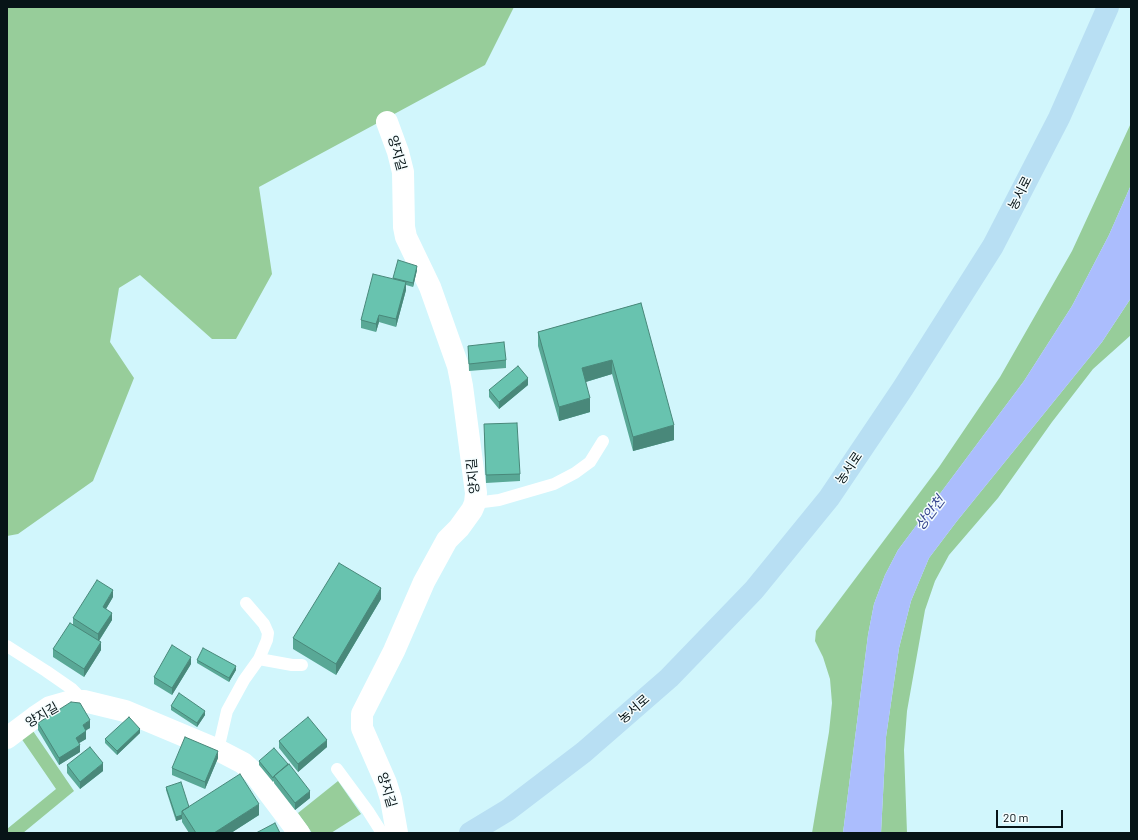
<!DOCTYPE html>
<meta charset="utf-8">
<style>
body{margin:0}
#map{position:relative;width:1138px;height:840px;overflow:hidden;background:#d1f6fc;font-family:Barlow,sans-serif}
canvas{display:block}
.frame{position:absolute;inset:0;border:8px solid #071417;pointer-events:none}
.scale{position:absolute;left:996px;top:810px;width:67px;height:18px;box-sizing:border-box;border:2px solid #071417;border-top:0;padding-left:5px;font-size:12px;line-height:14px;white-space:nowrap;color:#071417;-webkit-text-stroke:3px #f5fdfe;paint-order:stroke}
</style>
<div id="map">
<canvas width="1138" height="840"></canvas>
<div class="frame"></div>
<div class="scale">20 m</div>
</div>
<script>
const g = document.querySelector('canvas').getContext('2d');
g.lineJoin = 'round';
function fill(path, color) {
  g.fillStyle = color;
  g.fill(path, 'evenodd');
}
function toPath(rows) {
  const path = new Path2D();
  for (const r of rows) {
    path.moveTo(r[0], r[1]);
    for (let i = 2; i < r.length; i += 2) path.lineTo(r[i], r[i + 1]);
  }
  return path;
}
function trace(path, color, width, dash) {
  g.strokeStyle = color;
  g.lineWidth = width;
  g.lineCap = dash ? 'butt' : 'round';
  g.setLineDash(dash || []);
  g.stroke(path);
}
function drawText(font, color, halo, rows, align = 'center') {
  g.font = font + ' Barlow,"Noto Sans KR",sans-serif';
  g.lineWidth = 3;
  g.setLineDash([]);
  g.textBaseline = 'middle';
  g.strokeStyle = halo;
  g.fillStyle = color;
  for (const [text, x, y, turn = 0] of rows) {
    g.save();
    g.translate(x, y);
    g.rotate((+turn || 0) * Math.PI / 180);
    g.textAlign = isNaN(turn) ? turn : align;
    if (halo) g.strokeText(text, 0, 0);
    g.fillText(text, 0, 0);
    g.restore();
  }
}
const green = toPath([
 [7,7,514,7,485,65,259,187,272,274,236,339,212,339,140,275,119,288,110,342,134,378,93,481,18,534,7,536],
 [1131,123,1131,185,1109,235,1072,306,1024,381,898,550,885,575,874,604,868,635,843,833,812,833,829,732,832,703,830,679,823,657,815,641,816,631,939,467,1000,377,1072,251],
 [1131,298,1131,335,1093,369,1052,422,998,498,949,555,935,581,925,610,907,711,904,750,907,833,881,833,886,737,899,648,911,601,929,558,957,521,1102,342],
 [31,728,74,791,23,833,7,833,7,829,56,789,21,738],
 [338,781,361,814,331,833,312,833,298,813]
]);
const water = toPath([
 [1131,185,1131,298,1102,342,957,521,929,558,911,601,899,648,886,737,881,833,843,833,868,635,874,604,885,575,898,550,1024,381,1072,306,1109,235]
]);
const lane = toPath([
 [475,503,499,500,554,484,575,473,590,462,603,441],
 [7,646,46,671,72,689,84,701],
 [259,659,292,665,302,665],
 [218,750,227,711,244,680,259,659,267,640,268,633,264,624,246,603],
 [337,769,368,811,382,833]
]);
const street = toPath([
 [387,122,398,152,403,172,404,227,406,237,430,287,458,366,462,386,476,493,475,503,472,510,459,528,447,540,424,582,394,651,362,714,362,728,386,783,391,799,397,833],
 [7,738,35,717,50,707,71,701,84,701,125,711,218,750,243,763,253,772,299,833]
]);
const secondary = toPath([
 [470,833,508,810,584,752,669,678,754,590,829,498,903,388,993,246,1059,118,1108,7]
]);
const wall = toPath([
 [417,270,413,287,406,285,406,290,396,327,379,322,376,332,361,328,361,320,393,279,393,278],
 [641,303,674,440,633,451,612,374,586,382,590,412,559,421,538,346,538,332],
 [468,346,506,360,506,368,469,371],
 [528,385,499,409,489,397,489,390],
 [484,432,520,474,520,481,486,483],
 [113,597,106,609,112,620,99,641,101,650,84,677,53,657,53,649,73,625,73,618],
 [381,599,336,675,293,649,293,638],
 [197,660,236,670,229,682,197,663],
 [191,664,172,695,154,684,154,677],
 [171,706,205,715,197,727,171,710],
 [38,723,90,728,86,730,86,739,79,743,80,752,59,765,38,730],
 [140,733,117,755,105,743,105,739],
 [279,741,327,747,298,772,279,748],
 [218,758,205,789,172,775,172,768],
 [259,761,288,765,310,798,295,810,274,783,274,781,273,782,259,765],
 [67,765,103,771,80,789,67,773],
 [166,787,189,807,259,815,231,833,189,833,182,822,182,819,176,821,166,790]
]);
const shadedWall = toPath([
 [417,266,417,270,413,287,413,283],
 [406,282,406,290,396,327,396,319],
 [379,315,379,322,376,332,376,324],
 [612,360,612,374,582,383,582,368],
 [528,378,528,385,499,409,499,402],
 [590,398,590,412,559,421,559,407],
 [674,425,674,440,633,451,633,437],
 [381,588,381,599,336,675,336,664],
 [113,590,113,597,103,614,103,607],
 [112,613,112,620,98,642,98,634],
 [101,642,101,650,84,677,84,669],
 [191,657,191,664,172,695,172,688],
 [236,666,236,670,229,682,229,678],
 [205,711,205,715,197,727,197,723],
 [90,720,90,728,83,732,83,725],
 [140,729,140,733,117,755,117,751],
 [86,731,86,739,76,745,76,738],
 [327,740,327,747,298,772,298,764],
 [80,745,80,752,59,765,59,758],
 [218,751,218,758,205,789,205,782],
 [103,763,103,771,80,789,80,782],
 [310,791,310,798,295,810,295,803],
 [259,804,259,815,231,833,214,833],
 [182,815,182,819,176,821,176,817]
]);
const building = toPath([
 [398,260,417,266,413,283,393,278,398,260],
 [373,274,406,282,396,319,379,315,376,324,361,320,373,274],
 [641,303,674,425,633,437,612,360,582,368,590,398,559,407,538,332,641,303],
 [504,342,506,360,469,364,468,346,504,342],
 [518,366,528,378,499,402,489,390,518,366],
 [517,423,520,474,486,475,484,424,517,423],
 [339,563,381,588,336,664,293,638,339,563],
 [97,580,113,590,103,607,112,613,98,634,73,618,97,580],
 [70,623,101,642,84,669,53,649,70,623],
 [172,645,191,657,172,688,154,677,172,645],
 [203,648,236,666,229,678,197,660,203,648],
 [179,693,205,711,197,723,171,706,179,693],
 [71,702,80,703,90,720,83,725,86,731,76,738,80,745,59,758,38,723,71,702],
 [129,717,140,729,117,751,105,739,129,717],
 [308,717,327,740,298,764,279,741,308,717],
 [185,737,218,751,205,782,172,768,185,737],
 [90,747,103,763,80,782,67,765,90,747],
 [274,748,288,764,274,776,273,778,259,761,274,748],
 [289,764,310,791,295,803,274,776,289,764],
 [240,774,259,804,214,833,196,833,182,811,240,774],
 [181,782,189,807,182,811,182,815,176,817,166,787,181,782],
 [275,823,280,833,256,833,275,823]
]);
const streetNames = [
 ["양지길",397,153,74],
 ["농서로",1020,193,-63],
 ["농서로",849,468,-56],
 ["양지길",473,476,-95],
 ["농서로",634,709,-41],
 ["양지길",42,715,-30],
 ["양지길",387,790,73]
];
const waterNames = [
 ["상안천",930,513,-53]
];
fill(green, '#97cd9a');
fill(water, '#abbdfd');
trace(lane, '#fff', 12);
trace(street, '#fff', 22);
trace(secondary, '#b8dff3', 22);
fill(wall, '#59a896');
fill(shadedWall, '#49887a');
fill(building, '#68c3af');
trace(building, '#49887a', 1);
drawText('13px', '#071417', '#f5fdfe', streetNames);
drawText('italic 14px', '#35448d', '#f5fdfe', waterNames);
</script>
